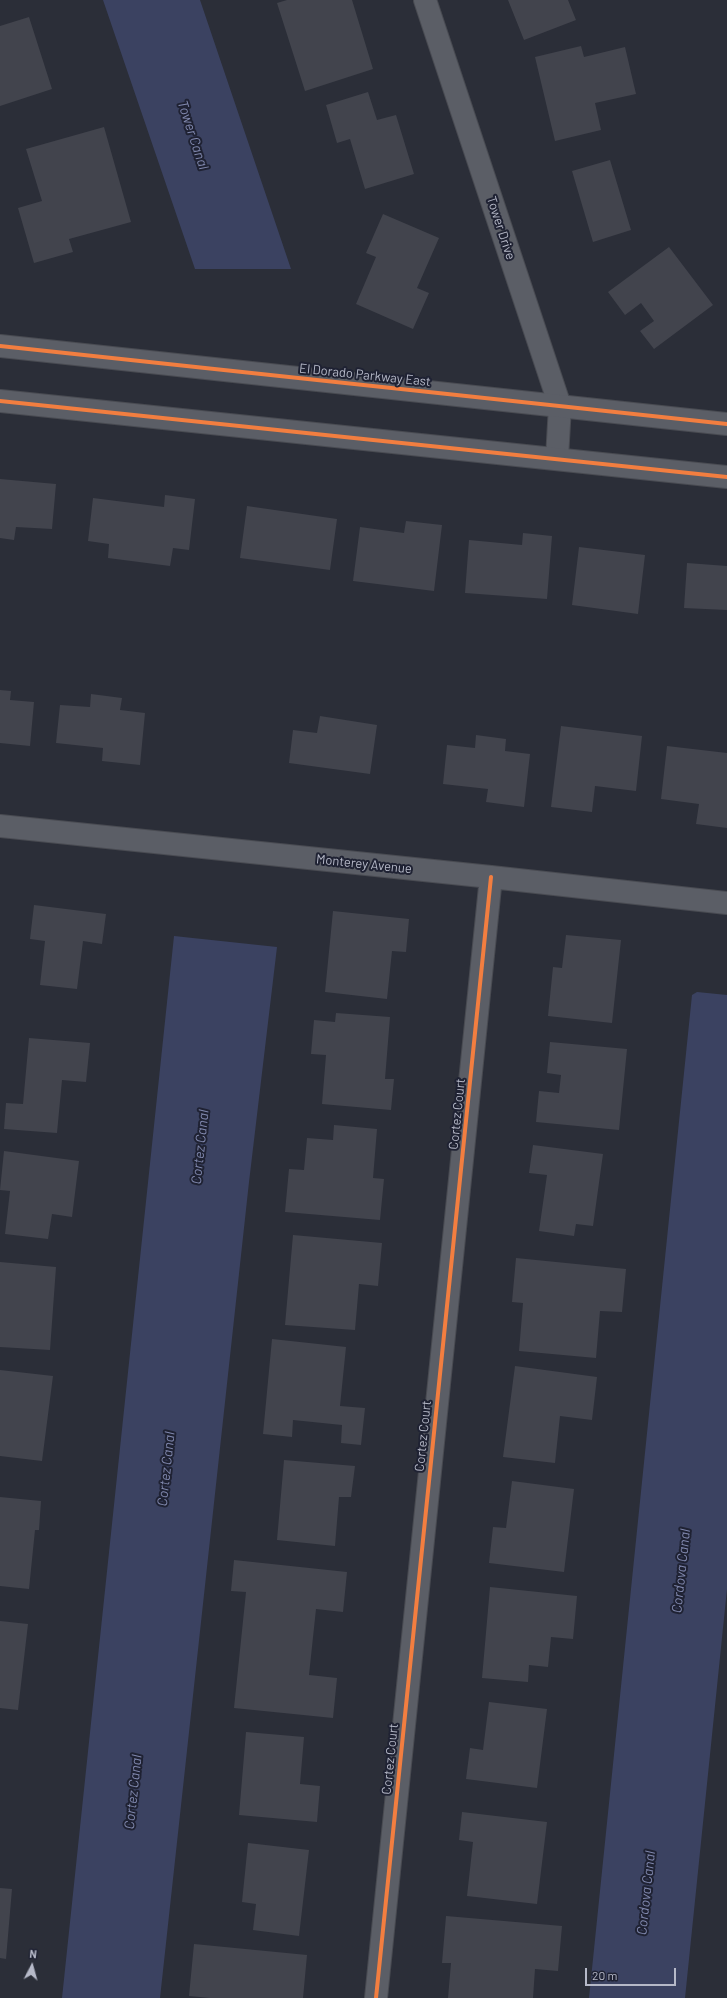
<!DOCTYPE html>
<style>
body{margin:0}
#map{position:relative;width:727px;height:1998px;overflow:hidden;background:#2b2e38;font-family:Barlow,sans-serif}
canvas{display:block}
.north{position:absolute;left:12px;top:1946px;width:40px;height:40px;-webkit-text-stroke:3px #1f2233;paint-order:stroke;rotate:6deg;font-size:11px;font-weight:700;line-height:16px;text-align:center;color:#b6b9c8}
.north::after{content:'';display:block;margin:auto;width:14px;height:18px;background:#b6b9c8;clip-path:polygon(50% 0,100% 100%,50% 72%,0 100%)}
.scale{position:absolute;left:585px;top:1968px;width:91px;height:18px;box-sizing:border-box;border:2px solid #b6b9c8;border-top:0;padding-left:5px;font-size:12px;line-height:14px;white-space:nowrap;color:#b6b9c8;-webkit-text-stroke:3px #1f2233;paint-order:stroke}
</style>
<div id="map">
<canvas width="727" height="1998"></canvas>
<div class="north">N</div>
<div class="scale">20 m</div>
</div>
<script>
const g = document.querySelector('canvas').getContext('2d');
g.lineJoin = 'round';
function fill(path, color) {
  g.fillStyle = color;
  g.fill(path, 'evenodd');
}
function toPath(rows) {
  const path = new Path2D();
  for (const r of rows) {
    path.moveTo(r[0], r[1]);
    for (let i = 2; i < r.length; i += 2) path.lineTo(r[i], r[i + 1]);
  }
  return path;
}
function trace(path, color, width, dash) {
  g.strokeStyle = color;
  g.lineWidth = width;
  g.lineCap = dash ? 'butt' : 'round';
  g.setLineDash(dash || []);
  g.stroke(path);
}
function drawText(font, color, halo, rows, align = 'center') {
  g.font = font + ' Barlow,sans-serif';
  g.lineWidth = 4;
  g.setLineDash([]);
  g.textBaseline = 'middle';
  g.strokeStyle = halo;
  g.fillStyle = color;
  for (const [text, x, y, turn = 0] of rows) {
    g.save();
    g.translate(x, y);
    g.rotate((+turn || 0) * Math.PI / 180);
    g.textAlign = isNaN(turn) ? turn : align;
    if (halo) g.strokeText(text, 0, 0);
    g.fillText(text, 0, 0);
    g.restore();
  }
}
const water = toPath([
 [103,0,200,0,291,269,195,269],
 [174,936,277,947,249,1182,160,1998,62,1998],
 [697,992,727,995,727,1589,685,1998,589,1998,692,995]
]);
const building = toPath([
 [287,0,352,0,373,69,305,91,277,3],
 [508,0,568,0,576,20,524,40],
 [29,17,52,89,0,106,0,26],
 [581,46,584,57,625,47,636,94,595,103,601,130,555,141,535,57],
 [368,92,377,120,396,115,414,174,365,189,350,139,337,143,326,105],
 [104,127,131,222,69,239,73,252,34,263,18,208,42,201,26,149],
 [610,160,631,230,593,242,572,171],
 [383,214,439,238,417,288,429,293,413,329,356,304,376,257,366,253],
 [669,247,713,305,654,349,640,331,654,321,641,303,625,315,608,292],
 [0,479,56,484,52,529,16,527,14,540,0,538],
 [165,495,195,499,189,550,173,548,170,566,108,558,109,544,88,541,93,498,164,507],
 [247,506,337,519,330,570,240,558],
 [406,521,442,525,434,591,353,581,360,527,404,533],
 [523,533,552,536,547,599,465,593,469,540,522,545],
 [579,547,645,555,638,614,572,605],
 [687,563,727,566,727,610,684,608],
 [0,690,11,691,10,700,34,702,30,746,0,743],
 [91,694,122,698,120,710,145,713,140,765,102,761,103,748,56,743,60,705,90,707],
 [320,716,377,725,370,774,289,763,293,730,317,733],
 [561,726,642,736,636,791,595,786,592,812,551,807],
 [476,735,506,739,505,751,530,754,524,807,486,802,488,789,443,784,447,745,475,748],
 [667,746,727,753,727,828,696,824,699,804,661,799],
 [34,905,106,914,102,944,83,941,77,989,40,985,45,941,30,939],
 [333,911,409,919,406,952,392,951,387,999,325,992],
 [566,935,621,940,612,1023,548,1016,553,967,562,968],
 [336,1013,390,1017,385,1079,394,1079,391,1110,322,1104,326,1055,311,1054,314,1020,335,1022],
 [29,1038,90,1043,86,1082,62,1080,57,1133,4,1129,6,1103,23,1104],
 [550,1042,627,1049,619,1130,536,1122,539,1091,559,1093,561,1075,547,1073],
 [334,1125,377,1129,373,1178,384,1179,380,1220,285,1212,289,1169,304,1170,307,1138,333,1140],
 [533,1145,603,1154,593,1226,576,1224,574,1236,539,1231,547,1175,529,1173],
 [4,1151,79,1161,72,1217,52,1214,48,1239,5,1234,10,1191,0,1190],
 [293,1235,382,1243,378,1286,359,1284,355,1330,285,1325],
 [516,1258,626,1269,622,1312,600,1311,596,1358,519,1351,523,1303,512,1302],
 [0,1262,56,1267,50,1350,0,1347],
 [272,1339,346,1347,340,1406,365,1408,361,1445,341,1443,342,1425,293,1420,292,1437,263,1434],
 [515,1366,597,1377,592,1420,560,1416,555,1463,503,1457],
 [0,1370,53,1376,42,1461,0,1456],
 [284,1460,355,1466,351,1497,339,1497,335,1546,277,1540],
 [512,1481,574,1489,564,1572,489,1563,493,1527,506,1528],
 [0,1497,41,1501,39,1530,35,1530,29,1589,0,1586],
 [234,1560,347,1572,343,1612,316,1609,309,1675,337,1678,333,1718,234,1708,246,1592,231,1591],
 [490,1587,577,1596,573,1639,551,1637,548,1667,529,1665,528,1682,482,1678],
 [0,1621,28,1624,18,1710,0,1708],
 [489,1702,547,1709,537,1788,466,1779,470,1748,483,1750],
 [246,1732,304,1737,300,1784,320,1786,317,1822,239,1815],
 [462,1812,547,1822,537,1904,467,1896,473,1842,459,1840],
 [248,1843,309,1850,299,1936,253,1930,256,1904,242,1902],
 [0,1888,12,1889,6,1959,0,1958],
 [446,1916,562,1926,558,1971,535,1969,533,1998,448,1998,451,1963,442,1963],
 [194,1944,307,1955,303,1998,210,1998,189,1996]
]);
const minor = toPath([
 [425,0,560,406,557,458],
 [0,826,491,877,727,903],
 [376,1998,491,877]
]);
const tertiary = toPath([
 [0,346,727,424],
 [0,401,727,477]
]);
const cycleway = toPath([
 [0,346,727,424],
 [0,401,727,477],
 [376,1998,491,877]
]);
const streetNames = [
 ["Tower Drive",501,228,72],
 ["El Dorado Parkway East",365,375,6],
 ["Monterey Avenue",364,864,6],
 ["Cortez Court",457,1114,-84],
 ["Cortez Court",423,1436,-84],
 ["Cortez Court",390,1759,-84]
];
const waterNames = [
 ["Tower Canal",193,135,72],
 ["Cortez Canal",200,1147,-84],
 ["Cortez Canal",166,1469,-84],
 ["Cordova Canal",681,1571,-84],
 ["Cortez Canal",133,1792,-84],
 ["Cordova Canal",646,1893,-84]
];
fill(water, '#3b4261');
fill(building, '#42444d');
trace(minor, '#494b52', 24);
trace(tertiary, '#494b52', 24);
trace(minor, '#5b5e66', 22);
trace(tertiary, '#5b5e66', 22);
trace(cycleway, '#f27e40', 4);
drawText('13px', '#b6b9c8', '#1f2233', streetNames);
drawText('italic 14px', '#8088ae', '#1f2233', waterNames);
</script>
